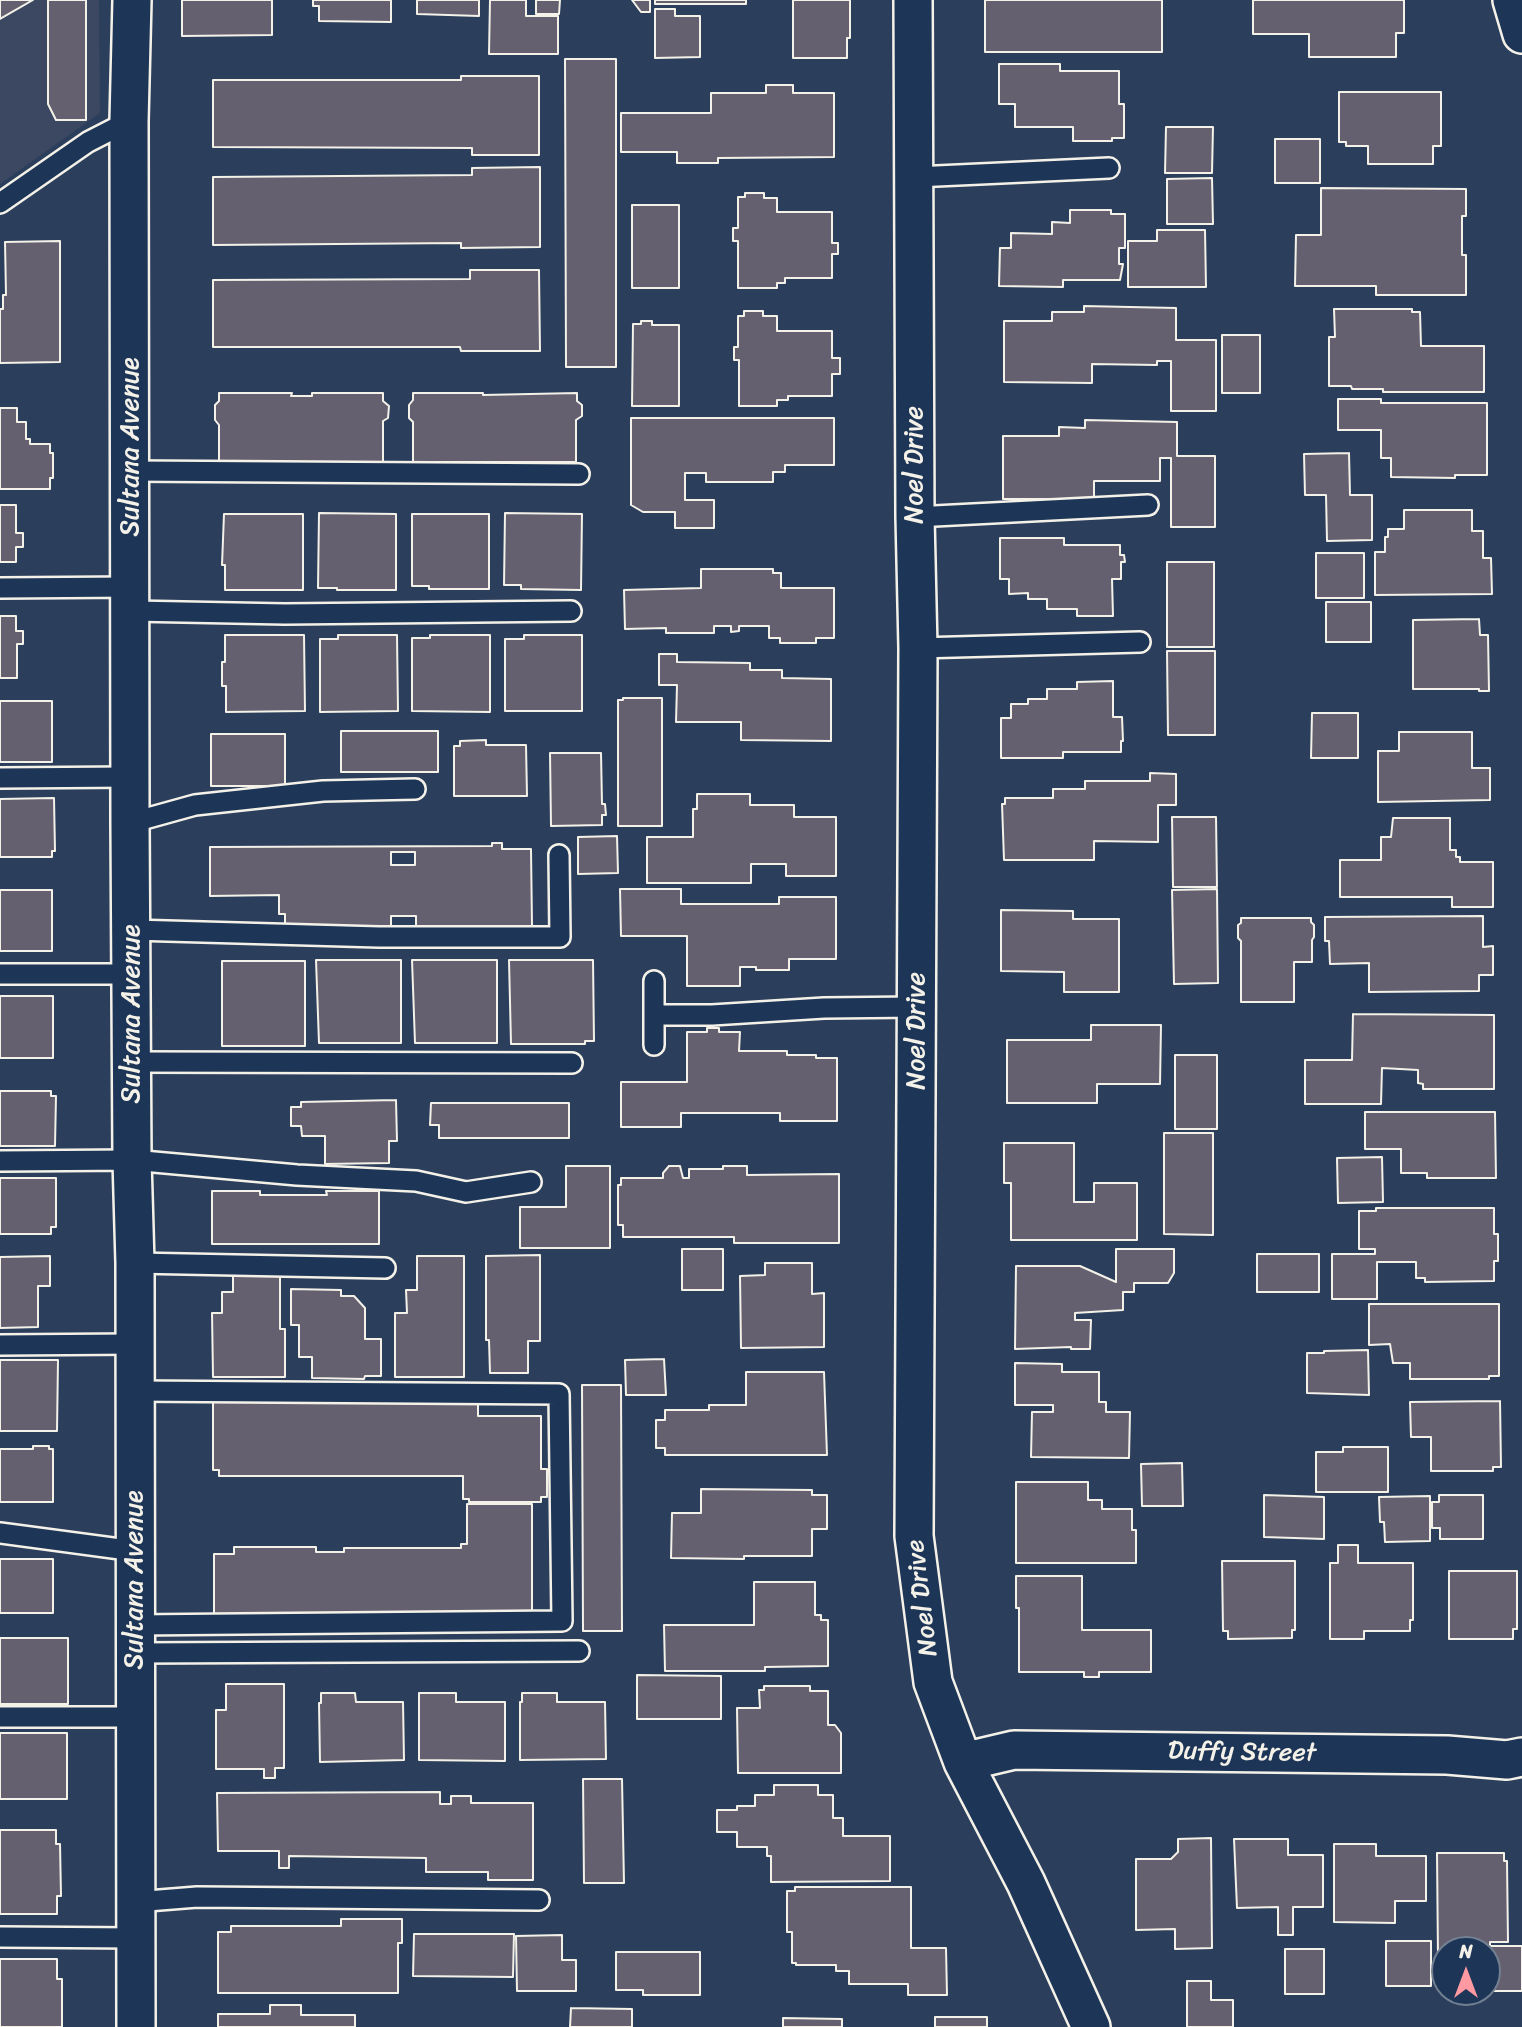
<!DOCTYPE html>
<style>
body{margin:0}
#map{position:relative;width:1522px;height:2027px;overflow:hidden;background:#2b3e5c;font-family:Sriracha,sans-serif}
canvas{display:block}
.north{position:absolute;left:1431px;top:1936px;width:70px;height:70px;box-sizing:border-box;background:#1d3557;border:2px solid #738091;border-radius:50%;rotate:0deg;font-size:19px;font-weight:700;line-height:28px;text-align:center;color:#f4f1e8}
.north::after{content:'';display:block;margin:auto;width:24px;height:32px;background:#ff9aa2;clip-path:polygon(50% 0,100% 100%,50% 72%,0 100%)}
</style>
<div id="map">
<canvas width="1522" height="2027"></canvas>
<div class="north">N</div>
</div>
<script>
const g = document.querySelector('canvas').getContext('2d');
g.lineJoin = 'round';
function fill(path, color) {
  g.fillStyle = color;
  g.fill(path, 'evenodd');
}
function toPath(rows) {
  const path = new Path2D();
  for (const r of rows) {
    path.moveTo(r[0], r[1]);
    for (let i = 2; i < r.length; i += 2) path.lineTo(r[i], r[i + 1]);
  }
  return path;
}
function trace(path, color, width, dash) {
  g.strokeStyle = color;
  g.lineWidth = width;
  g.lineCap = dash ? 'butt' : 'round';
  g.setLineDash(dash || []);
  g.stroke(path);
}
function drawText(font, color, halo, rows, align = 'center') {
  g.font = font + ' Sriracha,sans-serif';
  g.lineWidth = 5;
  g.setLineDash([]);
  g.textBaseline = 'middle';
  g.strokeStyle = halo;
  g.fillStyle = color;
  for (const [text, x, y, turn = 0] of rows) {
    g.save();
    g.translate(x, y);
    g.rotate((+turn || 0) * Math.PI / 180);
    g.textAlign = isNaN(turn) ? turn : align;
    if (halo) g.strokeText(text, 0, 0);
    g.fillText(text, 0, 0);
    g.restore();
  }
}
const built = toPath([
 [0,0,99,0,100,113,0,184]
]);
const building = toPath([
 [0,0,33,0,0,19,0,0],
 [48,0,86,0,86,120,56,120,48,104,48,0],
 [182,0,272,0,272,35,182,36,182,0],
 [313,0,391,0,391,22,319,21,319,6,313,6,313,0],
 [417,0,479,0,479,16,417,14,417,0],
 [490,0,526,0,526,16,558,16,558,54,489,54,490,0],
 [536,0,560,0,559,14,536,14,536,0],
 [632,0,650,0,650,12,641,12,632,0],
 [655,0,746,0,746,4,655,4,655,0],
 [793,0,850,0,850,38,847,38,847,58,793,58,793,0],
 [985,0,1162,0,1162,52,985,52,985,0],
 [1253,0,1404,0,1404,33,1396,33,1396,57,1309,57,1309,34,1253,34,1253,0],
 [655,9,675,9,675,16,700,16,700,57,655,58,655,9],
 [565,59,616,59,616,367,566,367,565,59],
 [999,64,1060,64,1060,71,1119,71,1119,104,1124,104,1124,138,1112,138,1112,141,1073,141,1073,127,1015,127,1015,104,999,104,999,64],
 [461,76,539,76,539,155,472,155,472,148,213,147,213,80,461,80,461,76],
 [766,85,793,85,793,93,834,93,834,157,718,158,718,163,677,163,677,152,621,152,621,113,711,113,711,93,766,93,766,85],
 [1339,92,1441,92,1441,146,1433,146,1433,164,1368,164,1368,146,1346,146,1346,142,1339,142,1339,92],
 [1166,127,1213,127,1212,173,1165,173,1166,127],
 [1275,139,1320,139,1320,183,1275,183,1275,139],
 [540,167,540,247,461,248,461,243,213,245,213,177,472,175,472,168,540,167],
 [1212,178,1213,224,1167,224,1167,179,1212,178],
 [1321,188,1466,189,1466,216,1462,216,1462,255,1466,255,1466,295,1376,295,1376,286,1295,286,1296,235,1321,235,1321,188],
 [745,193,764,193,764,198,777,198,777,212,832,212,832,243,838,243,838,254,832,254,832,278,785,278,785,283,777,283,777,288,738,288,738,241,733,241,733,228,738,228,738,197,745,197,745,193],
 [632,205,679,205,679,288,632,288,632,205],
 [1070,210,1111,210,1111,214,1125,214,1125,248,1119,248,1119,264,1123,264,1120,280,1063,280,1063,287,999,286,1000,248,1011,248,1011,233,1052,234,1052,222,1070,223,1070,210],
 [1157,230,1205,230,1206,287,1128,287,1128,241,1157,241,1157,230],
 [60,241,60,362,0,363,0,309,3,309,3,295,6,295,5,242,60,241],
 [470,270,539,270,540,351,461,351,460,347,213,347,213,280,470,279,470,270],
 [1084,306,1176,308,1176,340,1216,340,1216,411,1171,411,1171,361,1157,361,1157,365,1092,364,1092,383,1004,382,1004,321,1052,321,1052,312,1084,312,1084,306],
 [1334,309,1412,309,1412,312,1420,312,1421,346,1484,346,1484,392,1383,392,1383,389,1352,389,1351,386,1329,386,1329,337,1335,337,1334,309],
 [744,311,763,311,763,316,777,316,777,331,832,331,832,358,840,358,840,374,832,374,832,396,788,396,788,400,777,400,777,406,739,406,739,360,734,360,734,347,738,347,738,316,744,316,744,311],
 [641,321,652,321,652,325,679,325,679,406,632,406,633,324,641,324,641,321],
 [1222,335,1260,335,1260,393,1222,393,1222,335],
 [219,393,292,393,291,396,312,396,312,393,383,393,383,401,389,406,388,418,383,421,383,462,219,462,219,425,215,420,215,405,219,401,219,393],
 [413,393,483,393,483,395,577,393,577,401,582,405,582,416,576,420,576,462,413,462,413,422,409,418,409,405,413,400,413,393],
 [1338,399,1381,399,1381,403,1487,403,1487,475,1455,475,1455,478,1391,477,1391,458,1381,458,1381,430,1338,430,1338,399],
 [0,408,17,408,17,422,26,422,26,439,30,439,30,444,50,444,50,453,53,453,53,478,50,478,50,489,0,489,0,408],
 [631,418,834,418,834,465,785,465,785,472,773,472,773,482,706,482,706,473,685,473,685,500,714,500,714,528,675,528,675,512,643,512,631,505,631,418],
 [1085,420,1177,422,1177,456,1215,456,1215,527,1171,527,1171,458,1160,458,1160,481,1094,481,1094,499,1003,499,1003,436,1059,436,1059,427,1085,428,1085,420],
 [1349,453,1350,495,1372,495,1372,540,1327,541,1326,495,1305,495,1304,454,1349,453],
 [0,505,16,505,16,533,23,533,23,547,16,547,16,562,0,562,0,505],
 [1404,510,1472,510,1472,531,1483,531,1483,558,1491,558,1492,594,1375,595,1375,552,1385,552,1385,537,1388,537,1388,529,1404,529,1404,510],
 [319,513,396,514,396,590,337,590,337,588,318,588,319,513],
 [505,513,582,514,581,590,521,589,521,585,504,585,505,513],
 [224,514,303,514,303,590,225,590,225,565,222,565,224,514],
 [412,514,489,514,489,589,429,589,429,586,412,586,412,514],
 [1000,538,1064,538,1064,545,1120,545,1120,555,1124,555,1125,562,1121,562,1121,579,1112,579,1113,616,1077,616,1077,609,1047,609,1047,599,1028,599,1028,593,1009,594,1009,579,1000,579,1000,538],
 [1316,553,1364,553,1364,598,1316,598,1316,553],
 [1167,562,1214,562,1214,647,1167,647,1167,562],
 [701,569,773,569,773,573,781,573,781,588,834,588,834,638,816,638,816,643,780,643,780,638,769,638,769,626,739,626,739,631,731,632,731,626,714,626,714,633,666,633,666,628,625,629,624,590,701,588,701,569],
 [1326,602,1371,602,1371,642,1326,642,1326,602],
 [0,616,16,616,16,631,23,631,23,644,17,644,17,678,0,678,0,616],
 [1479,619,1480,635,1488,635,1489,691,1479,691,1479,689,1413,689,1413,620,1479,619],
 [225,635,304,635,305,711,226,712,226,686,222,686,222,662,225,662,225,635],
 [338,635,397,635,398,711,320,712,320,639,338,639,338,635],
 [430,635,490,635,490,712,412,711,412,638,430,638,430,635],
 [524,635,582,635,582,711,505,711,505,639,524,639,524,635],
 [1167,651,1215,651,1215,735,1168,735,1167,651],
 [659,654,677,654,677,662,750,663,750,670,782,670,782,678,831,679,831,741,741,740,741,722,676,722,677,685,659,685,659,654],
 [1113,681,1113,717,1122,717,1123,741,1121,741,1121,752,1063,752,1063,758,1001,758,1001,718,1011,718,1011,704,1028,704,1028,699,1047,699,1047,689,1077,689,1077,682,1113,681],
 [623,698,662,698,662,826,618,826,618,700,623,700,623,698],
 [0,701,52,701,52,762,0,762,0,701],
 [1312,713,1358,713,1358,758,1311,758,1312,713],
 [341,731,438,731,438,772,341,772,341,731],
 [1399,732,1472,732,1472,768,1490,768,1490,800,1378,802,1378,751,1399,751,1399,732],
 [211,734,285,734,285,786,211,786,211,734],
 [486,740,486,745,526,745,527,796,454,796,454,746,460,746,460,741,486,740],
 [550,753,601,753,602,804,605,804,606,815,602,815,602,825,551,826,550,753],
 [1150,773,1176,774,1176,805,1158,805,1158,842,1094,841,1094,860,1004,860,1002,804,1005,804,1005,798,1053,798,1053,789,1085,789,1085,781,1150,781,1150,773],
 [697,794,750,794,750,805,794,805,794,817,836,817,836,876,786,876,786,864,751,864,751,883,647,883,647,837,693,837,693,809,697,809,697,794],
 [54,798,55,851,52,851,52,857,0,857,0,799,54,798],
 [1172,817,1216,817,1217,887,1173,887,1172,817],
 [1393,818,1450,818,1450,850,1456,850,1456,857,1460,857,1460,862,1493,862,1493,907,1452,907,1452,897,1340,897,1340,860,1381,860,1381,837,1391,837,1393,818],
 [617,836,618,873,578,874,578,837,617,836],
 [492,843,502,843,502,849,531,849,532,926,416,926,416,916,391,916,391,926,285,926,285,914,279,914,279,895,210,896,210,847,492,846,492,843],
 [391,852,415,852,415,865,391,865,391,852],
 [620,889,681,889,681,904,779,904,779,897,836,897,836,959,789,959,789,970,756,970,756,967,740,967,740,986,687,986,687,936,621,936,620,889],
 [1217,889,1218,983,1174,984,1172,890,1217,889],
 [0,890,52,890,52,951,0,951,0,890],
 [1001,910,1073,911,1073,919,1119,919,1119,992,1064,992,1064,972,1001,971,1001,910],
 [1483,916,1483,947,1493,946,1493,975,1479,975,1479,991,1369,992,1369,963,1330,964,1329,941,1325,941,1325,917,1483,916],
 [1241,918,1311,918,1311,922,1314,925,1314,937,1312,940,1312,962,1294,962,1294,1002,1241,1002,1241,941,1238,938,1238,925,1241,923,1241,918],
 [316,960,401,960,401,1043,319,1043,316,960],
 [412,960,497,960,497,1043,415,1043,412,960],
 [509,960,593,960,594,1041,585,1041,585,1044,511,1044,509,960],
 [222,961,305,961,305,1046,222,1046,222,961],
 [0,996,53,996,53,1058,0,1058,0,996],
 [1353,1014,1494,1015,1494,1089,1423,1089,1423,1084,1418,1083,1418,1070,1382,1068,1381,1104,1305,1104,1305,1060,1352,1060,1353,1014],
 [1091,1025,1161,1025,1160,1084,1097,1084,1097,1103,1007,1103,1007,1040,1091,1040,1091,1025],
 [707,1028,719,1028,719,1032,740,1032,739,1051,787,1051,787,1055,816,1055,816,1058,837,1058,837,1121,780,1121,780,1113,681,1113,681,1127,621,1127,621,1082,687,1082,687,1032,707,1032,707,1028],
 [1175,1055,1217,1055,1217,1129,1175,1129,1175,1055],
 [0,1091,51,1091,51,1096,56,1096,55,1146,0,1146,0,1091],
 [396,1100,397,1141,389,1141,389,1163,325,1164,325,1136,302,1136,301,1126,291,1126,291,1107,301,1107,301,1102,396,1100],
 [431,1103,569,1103,569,1138,439,1138,439,1125,430,1125,431,1103],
 [1365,1112,1495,1112,1496,1178,1427,1178,1427,1173,1401,1173,1401,1149,1365,1149,1365,1112],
 [1164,1133,1213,1133,1213,1235,1164,1234,1164,1133],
 [1004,1143,1074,1143,1074,1202,1094,1202,1094,1183,1137,1183,1137,1240,1011,1240,1011,1183,1004,1183,1004,1143],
 [1382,1157,1383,1202,1338,1203,1337,1158,1382,1157],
 [566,1166,610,1166,610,1248,520,1248,520,1207,566,1207,566,1166],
 [669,1166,680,1166,683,1178,689,1178,689,1169,723,1169,723,1166,747,1166,747,1175,839,1174,839,1243,734,1243,734,1237,623,1237,623,1225,618,1225,618,1185,621,1185,621,1178,663,1178,663,1173,669,1166],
 [0,1178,56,1178,56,1227,51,1227,51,1234,0,1234,0,1178],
 [212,1191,260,1191,260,1195,327,1195,326,1191,379,1191,379,1244,212,1244,212,1191],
 [1376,1208,1494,1208,1494,1234,1498,1234,1498,1261,1494,1261,1494,1281,1425,1282,1425,1278,1416,1278,1416,1262,1377,1262,1377,1299,1332,1299,1332,1254,1375,1254,1375,1249,1359,1249,1359,1211,1376,1211,1376,1208],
 [682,1249,723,1249,723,1290,682,1290,682,1249],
 [1116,1249,1174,1249,1174,1273,1168,1283,1134,1283,1134,1292,1123,1292,1123,1310,1075,1313,1075,1320,1091,1320,1090,1349,1071,1349,1071,1347,1015,1349,1016,1266,1080,1266,1116,1282,1116,1249],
 [1257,1254,1319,1254,1319,1292,1257,1292,1257,1254],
 [540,1255,540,1341,528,1341,528,1373,490,1373,489,1340,486,1340,486,1256,540,1255],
 [50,1256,50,1286,38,1286,38,1327,0,1328,0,1257,50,1256],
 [417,1256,464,1256,464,1377,395,1377,395,1313,407,1313,406,1290,417,1290,417,1256],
 [765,1263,812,1263,812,1294,824,1293,824,1347,741,1348,740,1276,765,1275,765,1263],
 [233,1272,280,1272,280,1329,285,1329,285,1377,213,1377,212,1313,222,1313,222,1292,233,1292,233,1272],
 [291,1289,341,1290,341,1296,354,1296,365,1308,365,1339,381,1339,381,1376,365,1376,364,1379,312,1378,312,1357,299,1357,299,1325,291,1325,291,1289],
 [1369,1304,1499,1304,1499,1376,1489,1376,1489,1379,1410,1379,1410,1363,1393,1363,1390,1344,1369,1345,1369,1304],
 [1368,1350,1369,1395,1307,1393,1307,1353,1324,1353,1324,1351,1368,1350],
 [664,1359,666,1395,626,1395,625,1360,664,1359],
 [0,1360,58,1360,57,1431,0,1431,0,1360],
 [1015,1363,1062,1364,1062,1372,1099,1372,1099,1402,1106,1402,1106,1412,1130,1412,1129,1458,1031,1457,1032,1412,1053,1412,1053,1405,1015,1405,1015,1363],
 [746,1372,824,1372,827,1455,665,1455,665,1448,656,1448,656,1420,665,1420,665,1410,709,1410,709,1405,746,1405,746,1372],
 [582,1385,621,1385,622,1631,583,1631,582,1385],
 [213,1401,478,1402,478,1416,541,1416,541,1469,547,1469,547,1497,541,1497,541,1502,469,1502,469,1499,463,1499,463,1476,219,1476,219,1470,213,1470,213,1401],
 [1500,1401,1501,1467,1493,1467,1493,1471,1431,1471,1431,1437,1411,1437,1410,1402,1500,1401],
 [33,1446,49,1446,49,1449,53,1449,53,1502,0,1502,0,1449,33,1449,33,1446],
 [1343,1447,1388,1447,1388,1492,1316,1492,1316,1452,1343,1452,1343,1447],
 [1182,1463,1183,1506,1142,1506,1141,1464,1182,1463],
 [1016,1482,1088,1482,1088,1500,1102,1500,1102,1509,1132,1509,1132,1530,1136,1530,1136,1563,1016,1563,1016,1482],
 [701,1489,812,1490,812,1495,827,1495,827,1529,812,1529,812,1556,744,1556,744,1559,671,1558,672,1513,701,1513,701,1489],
 [1264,1495,1324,1497,1324,1539,1264,1537,1264,1495],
 [1439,1495,1483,1495,1483,1539,1440,1539,1440,1528,1432,1528,1432,1502,1439,1502,1439,1495],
 [1430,1496,1430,1541,1385,1542,1384,1522,1380,1522,1379,1497,1430,1496],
 [467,1504,532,1504,532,1618,214,1619,214,1554,234,1554,234,1547,316,1547,316,1552,344,1552,344,1548,461,1548,461,1544,467,1544,467,1504],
 [1338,1545,1358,1545,1358,1563,1413,1563,1413,1620,1410,1620,1410,1631,1364,1631,1364,1639,1330,1639,1330,1563,1338,1563,1338,1545],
 [0,1559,53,1559,53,1613,0,1613,0,1559],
 [1222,1561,1295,1561,1295,1630,1292,1630,1292,1638,1228,1639,1228,1631,1223,1631,1222,1561],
 [1449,1571,1517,1571,1517,1629,1513,1629,1513,1639,1449,1639,1449,1571],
 [1016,1576,1082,1576,1082,1630,1151,1630,1151,1672,1099,1672,1099,1677,1084,1677,1084,1672,1019,1672,1019,1608,1016,1608,1016,1576],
 [754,1582,815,1582,815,1615,821,1615,821,1620,828,1620,828,1666,765,1667,765,1671,665,1671,664,1625,754,1625,754,1582],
 [0,1638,68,1638,68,1704,0,1704,0,1638],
 [637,1675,721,1676,721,1719,637,1719,637,1675],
 [226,1684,284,1684,284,1768,275,1768,275,1778,264,1778,264,1769,216,1769,216,1710,226,1710,226,1684],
 [764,1686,810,1686,810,1691,828,1691,828,1725,835,1725,841,1733,841,1773,738,1773,737,1708,760,1708,759,1690,764,1690,764,1686],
 [321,1693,355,1693,356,1702,403,1702,404,1760,320,1762,319,1703,321,1703,321,1693],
 [419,1693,456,1693,456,1702,505,1702,505,1761,419,1760,419,1693],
 [522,1693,557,1693,557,1702,605,1702,606,1759,520,1760,520,1702,522,1702,522,1693],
 [0,1733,67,1733,67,1799,0,1799,0,1733],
 [583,1779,622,1779,624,1883,584,1883,583,1779],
 [774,1785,818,1785,818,1795,833,1795,833,1818,843,1818,843,1836,890,1836,890,1881,771,1882,771,1856,767,1856,767,1847,737,1847,737,1832,717,1832,717,1810,737,1810,737,1806,755,1806,755,1795,774,1795,774,1785],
 [440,1792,440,1804,451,1804,451,1796,471,1796,471,1803,533,1803,533,1880,488,1880,488,1872,426,1872,426,1858,289,1856,289,1868,279,1868,279,1851,218,1851,217,1793,440,1792],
 [0,1830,56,1830,56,1844,60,1844,61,1896,57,1896,57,1914,0,1914,0,1830],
 [1211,1838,1212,1948,1175,1949,1175,1929,1136,1930,1136,1859,1171,1859,1178,1852,1178,1839,1211,1838],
 [1234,1839,1288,1839,1288,1855,1323,1855,1323,1907,1293,1907,1293,1935,1278,1935,1278,1907,1237,1908,1234,1839],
 [1334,1844,1376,1844,1376,1856,1426,1856,1426,1901,1395,1901,1395,1923,1334,1922,1334,1844],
 [1437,1853,1504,1853,1504,1861,1507,1861,1508,1942,1490,1942,1490,1946,1522,1946,1522,1991,1490,1991,1490,1953,1487,1953,1487,1950,1445,1950,1445,1958,1438,1958,1437,1853],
 [795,1887,911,1887,911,1948,946,1948,947,1995,908,1995,908,1984,849,1984,849,1971,836,1971,836,1965,796,1965,796,1963,792,1963,792,1932,787,1932,787,1891,795,1891,795,1887],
 [341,1919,402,1919,402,1943,398,1943,398,1993,218,1993,218,1932,231,1932,231,1926,341,1926,341,1919],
 [414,1934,514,1934,513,1977,413,1976,414,1934],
 [562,1935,562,1960,576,1960,576,1991,517,1991,516,1936,562,1935],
 [1386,1941,1431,1941,1431,1986,1386,1986,1386,1941],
 [1285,1949,1324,1949,1324,1994,1285,1994,1285,1949],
 [616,1952,700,1952,700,1995,643,1995,643,1990,616,1990,616,1952],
 [0,1959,57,1959,57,1979,62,1979,62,2027,0,2027,0,1959],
 [1187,1981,1211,1981,1211,2000,1233,2000,1233,2027,1187,2027,1187,1981],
 [270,2005,301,2005,301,2015,355,2015,355,2027,218,2027,218,2014,270,2014,270,2005],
 [571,2008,632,2009,632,2027,570,2027,571,2008],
 [935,2017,987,2017,987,2027,935,2027,935,2017],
 [783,2018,842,2019,842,2027,783,2027,783,2018]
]);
const service = toPath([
 [915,177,1109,168],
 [0,203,88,142,129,121],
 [130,471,579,474],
 [915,517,1148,505],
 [0,588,132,587],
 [132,611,285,614,571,611],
 [918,648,1140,642],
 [0,778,131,777],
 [130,823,195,805,323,791,415,789],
 [132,930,379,937,560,937,559,855],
 [0,974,132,974],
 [654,981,654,1045],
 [654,1015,712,1015,824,1008,917,1007],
 [133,1062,572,1063],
 [0,1161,132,1160,297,1175,416,1181,466,1192,531,1182],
 [135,1263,385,1268],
 [0,1345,135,1344],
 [134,1391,559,1394,562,1621,134,1625],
 [0,1533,135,1551],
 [135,1653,579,1651],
 [0,1717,135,1717],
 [135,1902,197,1897,539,1900],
 [0,1937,136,1938]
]);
const minor = toPath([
 [132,0,129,121,130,823,132,1160,135,1263,136,2027],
 [913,0,915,517,918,648,914,1536,933,1682,963,1762,1026,1883,1091,2027],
 [1512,0,1522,34],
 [963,1762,1014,1750,1447,1755,1507,1760,1522,1757]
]);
const streetNames = [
 ["Sultana Avenue",131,447,-90],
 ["Noel Drive",915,465,-90],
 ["Sultana Avenue",132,1014,-90],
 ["Noel Drive",917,1031,-90],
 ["Sultana Avenue",135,1580,-90],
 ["Noel Drive",923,1598,-97],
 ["Duffy Street",1242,1753,1]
];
fill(built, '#3c4862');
fill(building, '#646070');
trace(building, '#f4f1e8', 2);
trace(service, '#f4f1e8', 24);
trace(minor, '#f4f1e8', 42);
trace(service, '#1d3557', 19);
trace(minor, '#1d3557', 37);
drawText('26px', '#f4f1e8', '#1d3557', streetNames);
</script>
